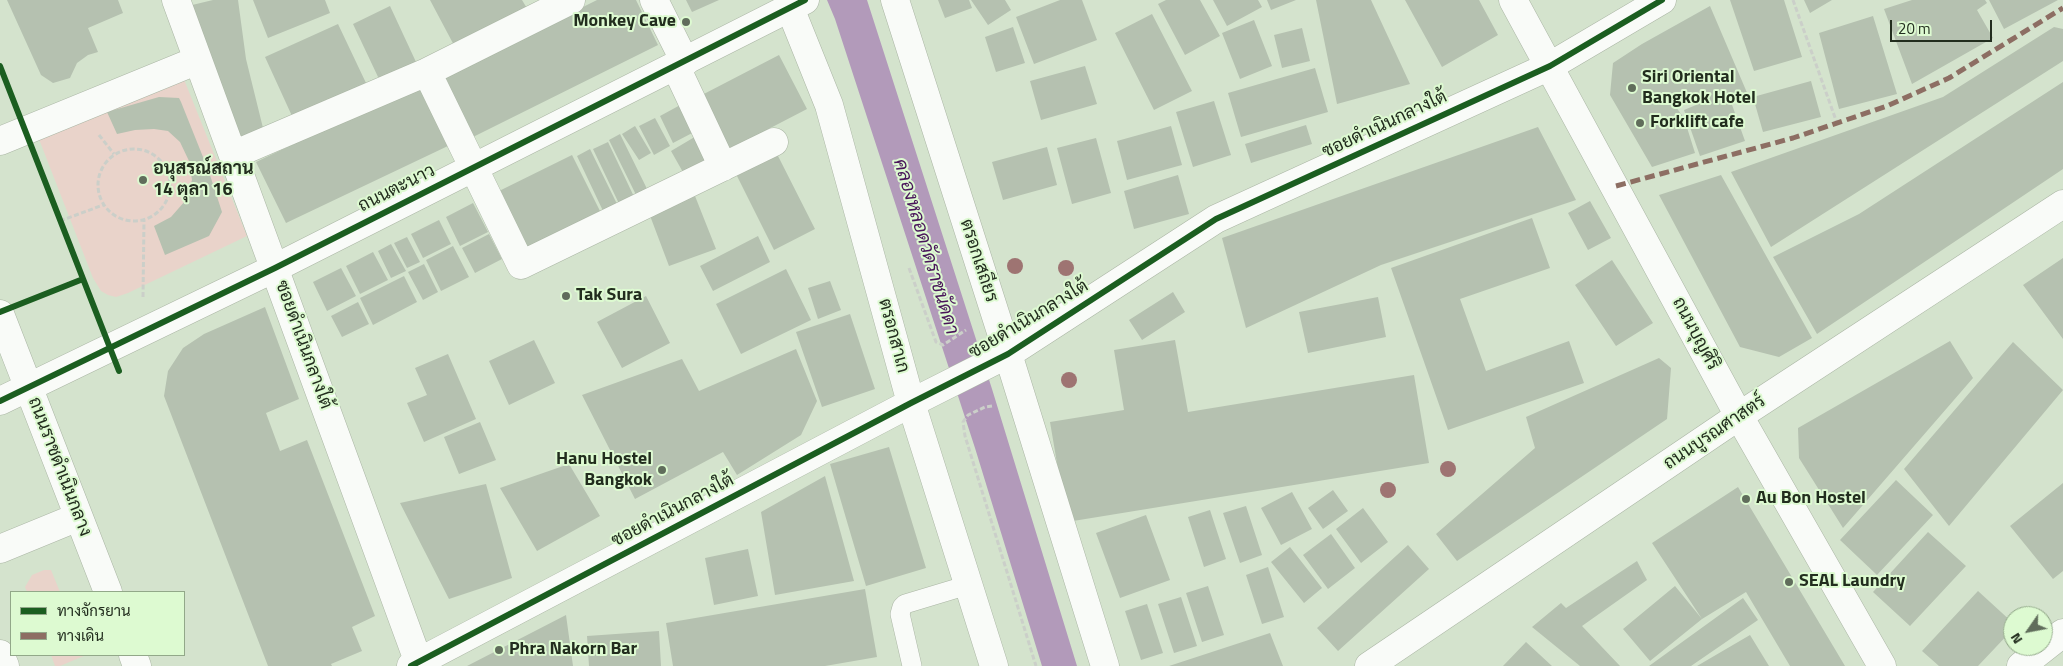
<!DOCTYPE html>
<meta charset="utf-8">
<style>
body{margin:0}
#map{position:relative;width:2063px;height:666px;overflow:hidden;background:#d4e3cd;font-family:"Titillium Web",Sarabun,sans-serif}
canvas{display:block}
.legend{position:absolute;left:10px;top:591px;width:175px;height:65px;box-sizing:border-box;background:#ddfad1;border:1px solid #92a889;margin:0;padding:6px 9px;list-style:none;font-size:15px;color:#222d1e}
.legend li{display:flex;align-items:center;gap:10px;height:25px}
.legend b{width:25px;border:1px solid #92a889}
.north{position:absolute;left:2003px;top:606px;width:50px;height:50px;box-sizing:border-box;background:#ddfad1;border:1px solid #92a889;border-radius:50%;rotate:237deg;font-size:14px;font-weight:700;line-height:20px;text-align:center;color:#222d1e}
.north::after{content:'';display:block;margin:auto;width:18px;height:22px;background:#606d5b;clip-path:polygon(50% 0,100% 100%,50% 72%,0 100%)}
.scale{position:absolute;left:1890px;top:20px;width:102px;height:22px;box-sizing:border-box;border:2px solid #222d1e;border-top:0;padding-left:6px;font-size:15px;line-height:18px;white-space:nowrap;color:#222d1e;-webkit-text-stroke:4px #ddfad1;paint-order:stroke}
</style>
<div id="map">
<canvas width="2063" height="666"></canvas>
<ul class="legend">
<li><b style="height:6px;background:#1b5e20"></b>ทางจักรยาน</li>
<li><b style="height:6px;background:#8d6e63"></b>ทางเดิน</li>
</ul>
<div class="north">N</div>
<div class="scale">20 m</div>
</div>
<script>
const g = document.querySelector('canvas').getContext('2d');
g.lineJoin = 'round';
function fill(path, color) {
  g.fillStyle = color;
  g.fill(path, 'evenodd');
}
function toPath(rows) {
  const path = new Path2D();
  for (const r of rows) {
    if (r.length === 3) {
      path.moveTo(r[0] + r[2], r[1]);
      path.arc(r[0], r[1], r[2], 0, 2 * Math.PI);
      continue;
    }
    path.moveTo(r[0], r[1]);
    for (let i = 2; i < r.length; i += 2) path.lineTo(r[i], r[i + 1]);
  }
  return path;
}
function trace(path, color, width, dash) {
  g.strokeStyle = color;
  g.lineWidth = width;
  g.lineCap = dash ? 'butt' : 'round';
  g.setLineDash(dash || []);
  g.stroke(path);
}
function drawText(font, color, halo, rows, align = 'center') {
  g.font = font + ' "Titillium Web",Sarabun,sans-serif';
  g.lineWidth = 4;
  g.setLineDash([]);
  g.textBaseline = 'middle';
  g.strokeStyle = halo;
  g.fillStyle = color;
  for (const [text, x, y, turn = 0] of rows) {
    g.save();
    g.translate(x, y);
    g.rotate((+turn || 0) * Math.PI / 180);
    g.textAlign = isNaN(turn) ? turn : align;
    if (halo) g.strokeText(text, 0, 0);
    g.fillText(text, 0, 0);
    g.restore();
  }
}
const green = toPath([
 [183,77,247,236,128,293,116,297,108,295,101,291,93,278,37,134],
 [44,570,51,570,60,592,27,592,25,587,32,575],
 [51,655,86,655,60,666,55,666]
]);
const water = toPath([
 [827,0,867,0,992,389,1077,666,1042,666,975,448,835,19]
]);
const building = toPath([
 [7,0,118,0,123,13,88,28,98,52,88,55,77,63,70,78,53,83,41,75],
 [213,0,238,0,246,59,263,128,240,139,188,6],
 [253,0,325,0,330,13,268,38],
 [430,0,522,0,528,10,456,49],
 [597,0,636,0,658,45,473,137,443,77],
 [686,0,719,0,692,12],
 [938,0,969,0,972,8,945,18],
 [971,0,1005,0,1011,10,988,25],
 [1060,0,1082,0,1097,40,1034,64,1016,17],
 [1166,0,1200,0,1220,36,1185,55,1158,4],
 [1213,0,1258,0,1262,7,1227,26],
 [1267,0,1296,0,1271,10],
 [1316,0,1371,0,1410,84,1337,104],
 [1405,0,1479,0,1498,35,1442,67],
 [1730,0,1784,0,1802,57,1754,71],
 [1804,0,1832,0,1810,13],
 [1912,0,1985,0,1987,3,1977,10,1993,38,1912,84,1884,9],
 [1989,0,2058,0,2004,29],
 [390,6,416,62,379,79,353,24],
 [1710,6,1748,95,1731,102,1745,141,1700,156,1684,110,1696,105,1692,95,1673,103,1684,118,1695,153,1652,167,1610,95,1613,63,1642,44],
 [1152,14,1192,91,1154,110,1115,33],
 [1873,16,1897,94,1839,109,1819,33],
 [1254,20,1272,66,1240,79,1222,33],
 [338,24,366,83,292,116,265,57],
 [1013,27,1025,63,996,72,985,37],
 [2054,27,2063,29,2063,61,1771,247,1731,172,1943,97],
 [1302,28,1310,61,1282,68,1274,35],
 [779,55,807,109,728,150,700,96],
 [1085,66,1097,104,1041,120,1030,81],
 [1315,68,1328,112,1241,137,1228,93],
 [1811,81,1821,117,1763,132,1753,97],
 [2063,82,2063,169,1817,334,1773,257,1859,214],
 [420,84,450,145,286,223,256,162],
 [159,97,179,98,181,102,209,172,222,212,209,236,165,255,154,226,171,217,185,201,192,180,189,161,180,142,168,131,154,129,135,130,117,134,107,112],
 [1214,101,1231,155,1193,167,1176,112],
 [684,103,698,130,673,143,660,116],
 [655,118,670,146,654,155,639,126],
 [1306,125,1312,144,1251,163,1245,144],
 [635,126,651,153,639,160,622,134],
 [1171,126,1182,165,1127,180,1117,141],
 [1538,127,1576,200,1381,265,1246,328,1222,238],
 [620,134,651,197,640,203,609,140],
 [698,135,712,157,684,174,671,151],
 [1096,138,1111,193,1072,204,1057,148],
 [608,142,637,203,622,210,593,149],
 [1047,147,1057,185,1003,200,992,162],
 [590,149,618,206,604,213,577,156],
 [777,154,815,229,774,250,736,174],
 [572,155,600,211,523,250,495,193],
 [1178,175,1189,214,1134,229,1124,191],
 [1721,175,1812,338,1779,357,1740,347,1659,195],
 [695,196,716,249,669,266,649,213],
 [1590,201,1611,238,1588,250,1568,213],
 [473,203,488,232,460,246,446,217],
 [1532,218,1550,268,1460,299,1486,371,1569,341,1584,383,1448,430,1391,268],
 [439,220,451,244,423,258,411,234],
 [489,234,502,259,475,273,462,248],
 [758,236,770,262,713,291,700,266],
 [407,237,420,262,407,268,394,243],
 [391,244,406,271,391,278,378,251],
 [453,246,469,277,441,291,426,260],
 [373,252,388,280,360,294,346,266],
 [2063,258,2063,339,2023,285],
 [1612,260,1653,323,1616,346,1575,285],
 [424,264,438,292,423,300,408,272],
 [341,268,356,296,327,311,313,282],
 [786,269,811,320,741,354,716,304],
 [404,276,417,302,373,325,360,298],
 [830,281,841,310,818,319,808,288],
 [1173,292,1185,312,1142,340,1129,320],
 [646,296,670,343,622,368,597,322],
 [1378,297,1386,337,1308,353,1299,312],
 [358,302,369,324,342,337,331,316],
 [265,307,299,399,266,413,280,451,307,440,375,616,352,627,362,651,331,664,332,666,268,666,164,396,168,371,183,348,204,334],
 [850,314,875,389,822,407,796,332],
 [534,340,555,383,509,405,489,361],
 [1175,340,1188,412,1414,375,1429,463,1067,522,1050,422,1124,410,1114,350],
 [1950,341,1973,378,1843,528,1799,458,1798,428],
 [2013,342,2063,390,1949,526,1904,469],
 [796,349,817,401,801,435,737,475,723,452,635,499,582,395,682,359,699,391],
 [448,354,476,419,424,442,407,403,427,395,415,368],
 [1659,358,1671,368,1667,419,1457,561,1436,534,1535,448,1526,417],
 [480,422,496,460,459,474,444,437],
 [889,447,926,568,866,586,830,464],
 [569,464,600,516,537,551,500,488],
 [825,476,854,581,775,595,761,512],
 [1896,480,1933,515,1877,575,1840,540],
 [2063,483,2063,571,2053,579,2010,526],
 [486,484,512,578,449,599,400,503],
 [1738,487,1808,604,1845,666,1790,666,1746,592,1702,619,1652,543],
 [1333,490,1348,511,1323,529,1308,508],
 [1292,492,1312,529,1281,545,1261,508],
 [1246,506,1262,555,1240,563,1223,513],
 [1363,508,1388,542,1361,563,1336,529],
 [1210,510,1226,559,1204,567,1188,517],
 [1146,515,1170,580,1120,598,1096,533],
 [1928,532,1966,566,1910,626,1873,592],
 [1331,534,1355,568,1328,589,1303,555],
 [1408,545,1429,569,1338,651,1317,628],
 [1290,547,1322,588,1304,603,1271,562],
 [748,549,758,596,714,605,705,558],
 [1637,561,1647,580,1582,626,1620,666,1580,666,1532,627,1561,603,1566,608],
 [1268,567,1284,617,1262,624,1246,575],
 [1208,586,1224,635,1202,642,1186,593],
 [1675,586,1702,619,1650,661,1623,629],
 [865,589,877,657,825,666,673,666,666,623],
 [1978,591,2013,623,2013,629,1978,666,1939,666,1922,651],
 [1181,597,1197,646,1174,653,1158,604],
 [1743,598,1758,620,1691,666,1649,666],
 [1147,604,1163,653,1141,660,1125,611],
 [566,615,573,666,467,666],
 [659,631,661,666,589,666,587,636],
 [1270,633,1283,666,1169,666],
 [1750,635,1769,666,1697,666],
 [1526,642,1552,666,1503,666]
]);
const path = toPath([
 [1793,0,1837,123],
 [99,135,114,154],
 [134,185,36],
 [60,221,103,205],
 [909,268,936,342,943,345,966,330],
 [143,297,144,220],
 [992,406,985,407,968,415,963,422,965,436,1036,666]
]);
const service = toPath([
 [912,666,900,614,902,607,905,604,968,585]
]);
const minor = toPath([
 [176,0,420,666],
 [654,0,685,62],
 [895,0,1008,354,1105,666],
 [1513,0,1739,416,1882,666],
 [790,8,829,105,911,403,994,666],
 [676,67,723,167],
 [427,72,521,265,774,142],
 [0,141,198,60],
 [233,155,427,72,571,0],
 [411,666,911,403,1008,354,1216,219,1550,66,1662,0],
 [1369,666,1739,416,2063,204],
 [2021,666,2063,633]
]);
const tertiary = toPath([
 [0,401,275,268,805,0]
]);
const primary = toPath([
 [0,314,108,592],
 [0,549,78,517],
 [0,654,5,666],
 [133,655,137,666]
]);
const quiet = toPath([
 [1616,186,1793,138,1887,106,1949,78,2063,8]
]);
const cycleway = toPath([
 [0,66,119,371],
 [0,312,83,279],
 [0,401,275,268,805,0],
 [411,666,911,403,1008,354,1216,219,1550,66,1662,0]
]);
const trees = [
 [1015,266],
 [1066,268],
 [1069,380],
 [1448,469],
 [1388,490]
];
const markers = [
 [686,22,5,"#606d5b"],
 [1632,88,5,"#606d5b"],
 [1640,123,5,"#606d5b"],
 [143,180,5,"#606d5b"],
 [566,296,5,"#606d5b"],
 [662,470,5,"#606d5b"],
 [1746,499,5,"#606d5b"],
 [1789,582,5,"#606d5b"],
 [499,650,5,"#606d5b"]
];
const poiNames = [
 ["Monkey Cave",676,22,"right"],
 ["Siri Oriental",1642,78],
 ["Bangkok Hotel",1642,99],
 ["Forklift cafe",1650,123],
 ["อนุสรณ์สถาน",153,170],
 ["14 ตุลา 16",153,191],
 ["Tak Sura",576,296],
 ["Hanu Hostel",652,460,"right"],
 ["Bangkok",652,481,"right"],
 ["Au Bon Hostel",1756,499],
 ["SEAL Laundry",1799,582],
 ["Phra Nakorn Bar",509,650]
];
const streetNames = [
 ["ซอยดำเนินกลางใต้",1385,125,-25],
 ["ถนนตะนาว",397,189,-27],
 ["ตรอกเสถียร",978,261,72],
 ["ซอยดำเนินกลางใต้",1029,320,-31],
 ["ถนนบุญศิริ",1695,334,62],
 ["ตรอกสาเก",893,336,75],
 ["ซอยดำเนินกลางใต้",303,345,70],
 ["ถนนบูรณศาสตร์",1715,433,-34],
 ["ถนนราชดำเนินกลาง",59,467,69],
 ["ซอยดำเนินกลางใต้",673,511,-28]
];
const waterNames = [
 ["คลองหลอดวัดราชนัดดา",925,247,73]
];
fill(green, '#e9d3ca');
fill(water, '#b29aba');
fill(building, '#b5c1b0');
trace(service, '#aab5a4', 20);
trace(minor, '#aab5a4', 29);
trace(tertiary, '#aab5a4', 29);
trace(primary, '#aab5a4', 29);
trace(path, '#cbcfc9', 3, [5, 2.5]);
trace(service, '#f9fbf8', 19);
trace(minor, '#f9fbf8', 28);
trace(tertiary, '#f9fbf8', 28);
trace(primary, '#f9fbf8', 28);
trace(quiet, '#8d6e63', 5, [10, 5]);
trace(cycleway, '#1b5e20', 6);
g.fillStyle = '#9e7472';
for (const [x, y] of trees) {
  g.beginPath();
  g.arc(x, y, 8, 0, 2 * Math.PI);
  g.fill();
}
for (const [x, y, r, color] of markers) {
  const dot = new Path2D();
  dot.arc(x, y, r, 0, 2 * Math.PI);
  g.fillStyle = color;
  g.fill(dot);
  trace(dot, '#ddfad1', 2);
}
drawText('bold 18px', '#222d1e', '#ddfad1', poiNames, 'left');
drawText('18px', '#222d1e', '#ddfad1', streetNames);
drawText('italic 19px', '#49155a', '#ddfad1', waterNames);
</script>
